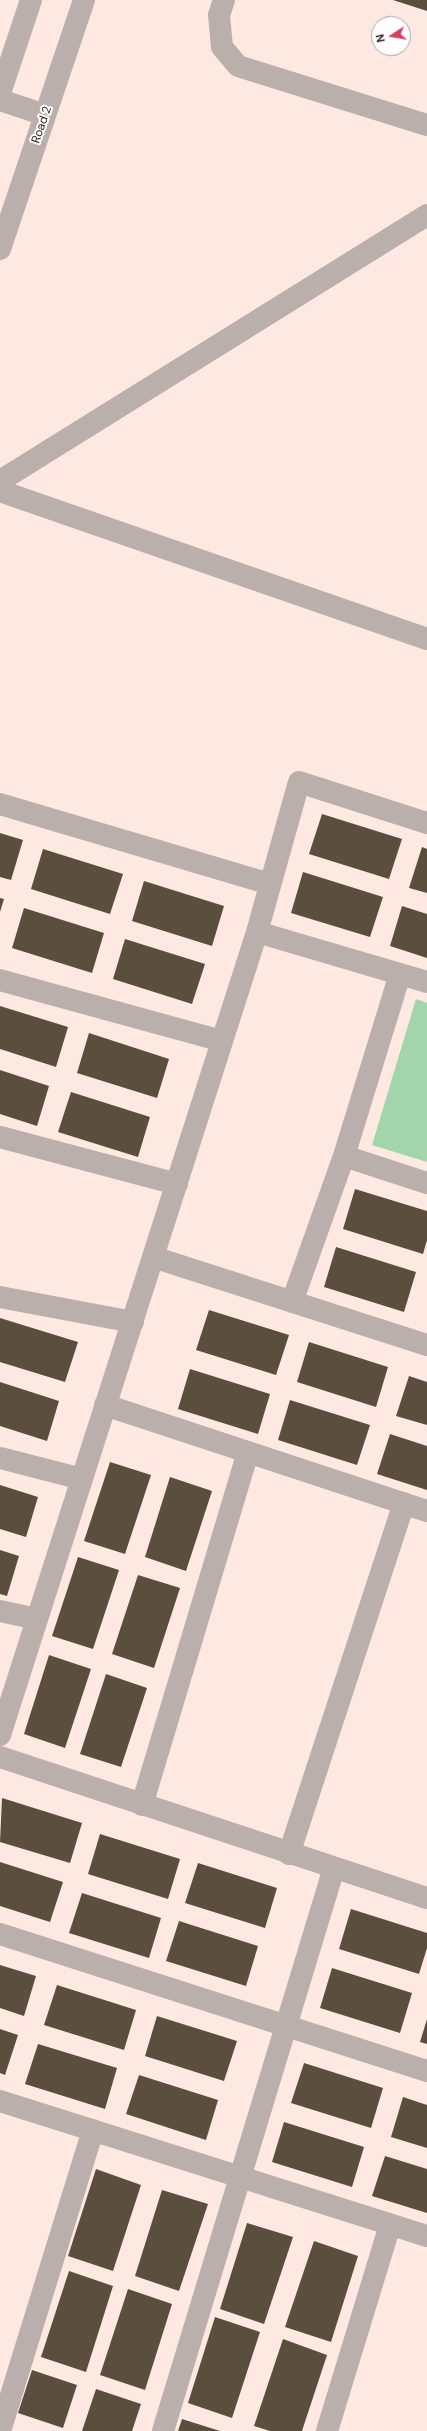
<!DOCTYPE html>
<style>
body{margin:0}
#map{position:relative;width:427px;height:2431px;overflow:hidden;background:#fde9e1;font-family:"DM Sans",sans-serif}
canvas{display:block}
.north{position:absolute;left:371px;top:16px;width:40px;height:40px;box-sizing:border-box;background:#fff;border:1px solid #a9a5a3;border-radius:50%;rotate:258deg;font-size:11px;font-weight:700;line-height:16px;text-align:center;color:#271e1a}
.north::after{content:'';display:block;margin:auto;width:14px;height:18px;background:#d24263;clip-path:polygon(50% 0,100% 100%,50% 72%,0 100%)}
</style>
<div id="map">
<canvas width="427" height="2431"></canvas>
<div class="north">N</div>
</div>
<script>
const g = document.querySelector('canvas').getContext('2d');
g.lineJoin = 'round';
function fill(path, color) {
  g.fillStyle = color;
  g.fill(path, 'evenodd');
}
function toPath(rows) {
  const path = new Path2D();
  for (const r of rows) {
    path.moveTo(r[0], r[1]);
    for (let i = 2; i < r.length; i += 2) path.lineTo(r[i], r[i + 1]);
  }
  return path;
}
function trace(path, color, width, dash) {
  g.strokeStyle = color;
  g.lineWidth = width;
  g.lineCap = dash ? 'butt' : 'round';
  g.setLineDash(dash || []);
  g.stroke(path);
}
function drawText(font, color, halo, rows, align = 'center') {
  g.font = font + ' "DM Sans",sans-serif';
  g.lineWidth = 4;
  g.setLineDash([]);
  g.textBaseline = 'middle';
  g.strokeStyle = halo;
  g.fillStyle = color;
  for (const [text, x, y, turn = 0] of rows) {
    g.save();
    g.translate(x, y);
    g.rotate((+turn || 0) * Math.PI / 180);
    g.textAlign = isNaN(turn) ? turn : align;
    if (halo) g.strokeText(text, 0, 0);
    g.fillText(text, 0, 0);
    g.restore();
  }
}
const green = toPath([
 [416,999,427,1003,427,1162,372,1145]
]);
const building = toPath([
 [393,0,427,0,427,11],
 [322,814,402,839,389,879,309,854],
 [0,833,23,840,11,880,0,877],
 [422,847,427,849,427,893,409,888],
 [43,849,123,874,110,914,31,889],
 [303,872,383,897,370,937,291,913],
 [144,881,224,906,212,946,132,921],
 [0,898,4,899,0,912],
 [402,906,427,914,427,958,390,946],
 [24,908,104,933,92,973,12,948],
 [125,939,205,964,192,1004,113,979],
 [0,1006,68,1027,56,1067,0,1049],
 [89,1033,169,1059,157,1098,77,1073],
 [0,1070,49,1086,37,1126,0,1114],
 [71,1092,150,1117,138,1157,58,1132],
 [355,1189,427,1211,427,1240,423,1254,343,1229],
 [336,1247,416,1272,404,1312,324,1287],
 [209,1310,289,1335,276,1375,196,1350],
 [0,1318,78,1342,65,1382,0,1362],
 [309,1342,388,1367,376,1407,297,1382],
 [190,1369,270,1394,258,1434,178,1409],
 [409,1376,427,1382,427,1425,396,1416],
 [0,1382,59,1401,47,1441,0,1426],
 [290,1400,370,1425,357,1465,278,1440],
 [390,1434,427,1446,427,1490,377,1474],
 [110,1462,151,1475,125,1554,84,1541],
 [170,1477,212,1491,186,1571,145,1557],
 [0,1485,38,1497,26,1537,0,1529],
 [0,1550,19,1556,7,1596,0,1594],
 [78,1557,119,1570,93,1649,52,1636],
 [138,1575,180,1588,154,1668,112,1654],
 [49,1655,91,1669,65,1748,24,1734],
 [106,1674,147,1688,121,1767,80,1754],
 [2,1798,82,1823,70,1863,0,1842],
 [100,1834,180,1859,168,1899,88,1874],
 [0,1862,63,1882,50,1922,0,1906],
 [198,1863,277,1888,265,1928,185,1903],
 [82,1893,161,1918,149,1958,69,1933],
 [351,1909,427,1933,427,1948,419,1974,339,1949],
 [179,1921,258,1946,246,1986,166,1961],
 [0,1965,36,1976,24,2016,0,2008],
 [332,1968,412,1993,400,2033,320,2008],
 [57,1985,136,2010,124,2050,44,2025],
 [157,2016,237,2041,224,2081,145,2056],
 [427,2019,427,2044,420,2042],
 [0,2029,18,2035,5,2075,0,2073],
 [38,2044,117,2068,105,2109,25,2084],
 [304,2063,383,2088,371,2128,291,2103],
 [139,2075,218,2100,206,2140,126,2114],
 [403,2097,427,2105,427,2148,391,2137],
 [284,2122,364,2147,352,2187,272,2162],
 [385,2156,427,2169,427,2213,372,2196],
 [96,2169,141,2185,113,2271,68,2256],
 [162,2190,208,2204,179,2291,135,2276],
 [247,2223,293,2237,264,2324,220,2309],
 [314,2241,358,2256,331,2342,285,2327],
 [69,2271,113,2286,86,2372,41,2357],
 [128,2289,172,2304,145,2390,100,2375],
 [215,2317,260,2332,232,2418,188,2403],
 [283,2339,327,2355,302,2431,270,2431,254,2426],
 [32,2370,77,2385,63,2428,18,2413],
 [96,2389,141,2404,132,2431,82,2431],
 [182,2419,220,2431,178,2431]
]);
const minor = toPath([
 [224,0,219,15,222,47,238,66,427,125],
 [0,93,31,0],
 [0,100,45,115],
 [0,249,84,0],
 [0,481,427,215],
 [0,491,427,639],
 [0,804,270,884],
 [257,932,427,982],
 [0,980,222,1041],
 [0,1137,177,1184],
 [344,1156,400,974],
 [153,1257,427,1345],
 [0,1297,133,1322],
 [292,1302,344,1156,427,1183],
 [105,1405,427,1511],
 [0,1458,82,1479],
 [0,1611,37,1619],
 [0,1735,257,932,299,782,427,823],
 [0,1757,427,1898],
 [142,1805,248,1452],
 [289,1854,404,1503],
 [0,1934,427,2071],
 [0,2101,427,2236],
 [0,2431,93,2130],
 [163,2431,334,1868],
 [327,2431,390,2225]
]);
const streetNames = [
 ["Road 2",42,125,-71]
];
fill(green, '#a2d5ac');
fill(building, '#5b4e3e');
trace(minor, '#baafab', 22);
drawText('12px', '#271e1a', '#fff', streetNames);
</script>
